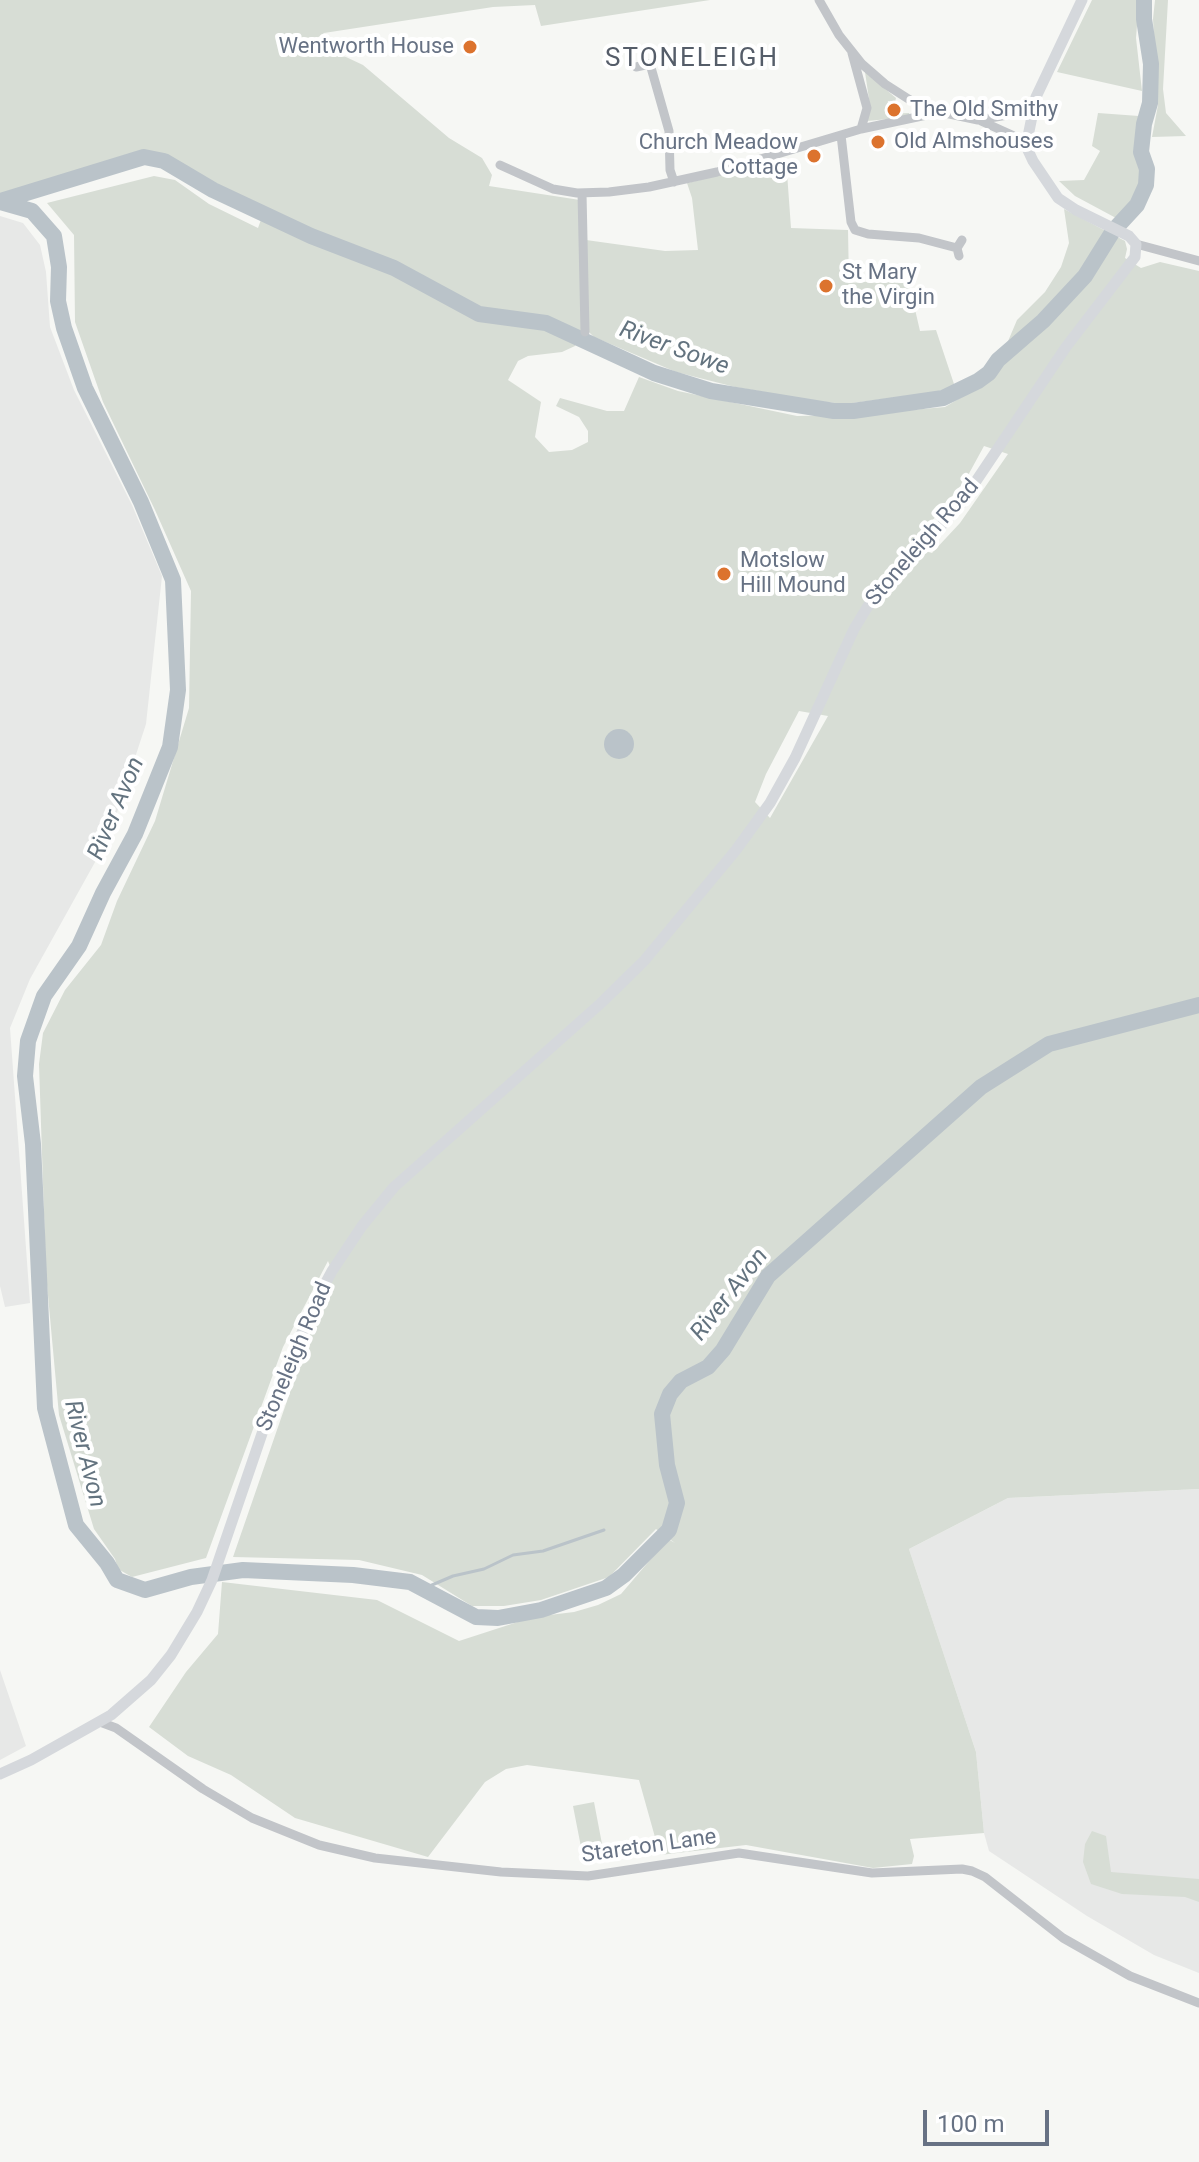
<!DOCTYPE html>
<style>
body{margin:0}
#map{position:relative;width:1199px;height:2162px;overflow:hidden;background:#f6f7f4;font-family:Roboto,sans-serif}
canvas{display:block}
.scale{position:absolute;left:923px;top:2110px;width:126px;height:36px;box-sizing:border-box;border:4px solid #677284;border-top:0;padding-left:10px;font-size:24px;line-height:28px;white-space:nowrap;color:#677284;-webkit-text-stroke:6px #fff;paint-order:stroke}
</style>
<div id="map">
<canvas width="1199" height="2162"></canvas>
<div class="scale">100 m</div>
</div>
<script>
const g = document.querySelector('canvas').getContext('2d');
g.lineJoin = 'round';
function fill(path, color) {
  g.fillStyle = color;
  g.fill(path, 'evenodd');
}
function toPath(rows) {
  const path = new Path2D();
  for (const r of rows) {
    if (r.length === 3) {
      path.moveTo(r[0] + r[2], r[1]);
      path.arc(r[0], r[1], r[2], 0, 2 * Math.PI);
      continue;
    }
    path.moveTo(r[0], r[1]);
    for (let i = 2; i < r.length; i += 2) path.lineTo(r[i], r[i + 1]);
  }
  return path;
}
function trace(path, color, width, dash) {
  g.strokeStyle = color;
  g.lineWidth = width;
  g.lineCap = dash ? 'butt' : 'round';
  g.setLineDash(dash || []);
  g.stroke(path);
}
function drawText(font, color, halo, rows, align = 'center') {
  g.font = font + ' Roboto,sans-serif';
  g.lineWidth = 8;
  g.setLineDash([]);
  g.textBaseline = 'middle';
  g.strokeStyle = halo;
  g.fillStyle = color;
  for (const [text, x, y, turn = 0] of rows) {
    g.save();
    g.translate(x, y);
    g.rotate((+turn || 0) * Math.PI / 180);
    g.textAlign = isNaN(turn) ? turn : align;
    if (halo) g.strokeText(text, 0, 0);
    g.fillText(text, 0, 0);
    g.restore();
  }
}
const built = toPath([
 [0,216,23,223,40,245,46,272,50,327,74,390,132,505,162,576,146,724,109,837,30,979,10,1028,30,1303,5,1307,0,1286],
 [1199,1489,1199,1973,1154,1955,1087,1916,989,1851,984,1833,976,1752,909,1549,1008,1498],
 [0,1670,26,1746,0,1760]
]);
const green = toPath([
 [0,0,710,0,541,26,535,5,493,7,324,33,317,38,316,50,346,57,363,65,449,138,482,158,492,175,489,186,580,200,583,334,575,346,562,352,528,356,518,361,508,380,541,402,535,437,549,452,572,450,588,442,588,431,579,417,556,406,560,398,607,411,624,411,639,377,678,391,797,416,853,415,945,407,992,379,1017,320,1045,292,1061,267,1069,243,1064,209,1125,241,1127,249,1125,258,1141,268,1160,262,1199,271,1199,1489,1008,1498,909,1549,976,1752,984,1833,910,1839,914,1856,912,1864,873,1868,746,1845,660,1855,639,1780,527,1765,506,1769,485,1782,428,1857,295,1818,231,1775,188,1756,149,1727,186,1672,218,1634,222,1582,377,1600,459,1641,533,1617,574,1612,598,1605,621,1594,668,1539,675,1543,656,1529,609,1577,541,1600,504,1606,472,1606,422,1575,359,1560,233,1557,332,1271,328,1261,283,1347,206,1558,132,1577,118,1569,115,1559,94,1529,59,1415,46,1274,39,1064,43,1033,65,990,101,945,117,901,155,821,189,708,191,591,155,510,103,402,75,322,74,235,47,203,154,176,175,180,209,204,258,228,263,214,213,190,164,161,145,157,0,201],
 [984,446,1008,454,960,523,932,553,911,547,966,479],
 [799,711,828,716,770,818,755,802,766,774],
 [1092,0,1139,0,1136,38,1142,91,1057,72],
 [1155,0,1168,0,1163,89,1166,113,1186,136,1152,137,1158,105,1153,19],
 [865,72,896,98,895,102,888,101,886,114,909,113,910,117,867,121,870,106],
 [1098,113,1139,116,1136,150,1141,168,1140,181,1133,200,1116,218,1075,196,1059,181,1084,180,1100,151,1092,146],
 [786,159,791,228,848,230,849,283,908,279,920,331,936,330,955,387,930,393,845,404,816,401,735,387,676,372,594,337,588,331,586,240,665,251,698,250,692,198,687,183],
 [594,1802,602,1844,581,1847,573,1806],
 [1092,1831,1106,1836,1111,1872,1199,1879,1199,1902,1185,1897,1122,1894,1091,1884,1083,1862,1085,1844]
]);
const water = toPath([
 [619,744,15]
]);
const stream = toPath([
 [425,1588,453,1576,484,1569,513,1555,543,1551,604,1530]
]);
const river = toPath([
 [0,201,144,157,164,161,213,190,311,236,394,268,479,314,546,323,654,373,711,391,834,411,853,411,943,398,978,381,989,373,998,360,1043,321,1085,276,1113,231,1137,205,1146,185,1147,169,1141,152,1144,124,1150,103,1151,64,1144,19,1144,0],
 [0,202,32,211,54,236,59,267,58,301,64,328,85,388,141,502,173,580,178,690,170,747,135,834,103,893,79,946,44,996,28,1041,25,1076,33,1144,45,1408,76,1525,107,1563,117,1580,145,1590,191,1577,243,1570,353,1575,410,1582,476,1617,498,1618,541,1610,606,1588,624,1575,669,1530,677,1503,667,1465,662,1414,670,1394,681,1381,708,1367,723,1350,768,1276,981,1087,1049,1044,1199,1005]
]);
const minor = toPath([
 [819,0,839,35,862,64,885,84,910,100,940,112,978,120,1031,111],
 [636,67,650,64,669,131,670,170,674,182],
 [981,121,1012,135,1026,146],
 [861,129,936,113],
 [841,135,851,222,855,230,868,234,919,238,957,248],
 [500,165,553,189,577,193,609,192,649,187,717,172,861,129,867,108,852,53],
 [582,193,585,332],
 [1136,244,1199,261],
 [959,256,957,248,962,240],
 [100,1722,116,1728,203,1789,252,1818,319,1845,375,1858,501,1872,588,1876,739,1853,872,1873,962,1869,972,1871,985,1877,1063,1938,1130,1976,1199,2003]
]);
const major = toPath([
 [0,1774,31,1760,111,1715,151,1680,171,1655,197,1612,212,1580,267,1419,312,1308,332,1271,362,1226,394,1187,600,1004,644,961,736,850,770,803,795,758,854,629,868,606,960,505,1066,347,1135,257,1136,244,1129,236,1076,210,1058,198,1033,161,1026,146,1036,97,1082,0]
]);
const markers = [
 [470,47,8,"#dc732e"],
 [894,110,8,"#dc732e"],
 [878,142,8,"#dc732e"],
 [814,156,8,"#dc732e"],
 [826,286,8,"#dc732e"],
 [724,574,8,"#dc732e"]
];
const poiNames = [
 ["Wentworth House",454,47,"right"],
 ["The Old Smithy",910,110],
 ["Old Almshouses",894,142],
 ["Church Meadow",798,143,"right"],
 ["Cottage",798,168,"right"],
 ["St Mary",842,273],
 ["the Virgin",842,298],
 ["Motslow",740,561],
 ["Hill Mound",740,586]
];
const streetNames = [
 ["Stoneleigh Road",923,543,-49],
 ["Stoneleigh Road",295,1357,-67],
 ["Stareton Lane",649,1847,-8]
];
const waterNames = [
 ["River Sowe",674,349,20],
 ["River Avon",117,809,-67],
 ["River Avon",730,1295,-52],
 ["River Avon",84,1454,76]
];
const quarterNames = [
 ["STONELEIGH",692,59]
];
fill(built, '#e7e8e7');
fill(green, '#d7ddd5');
fill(water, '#bac3c9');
trace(stream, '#bac3c9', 3);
trace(river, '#bac3c9', 16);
trace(minor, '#c2c5c9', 9);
trace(major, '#d5d8dc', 11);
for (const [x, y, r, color] of markers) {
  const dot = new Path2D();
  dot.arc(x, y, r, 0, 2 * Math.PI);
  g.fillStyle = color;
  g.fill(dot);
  trace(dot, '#fff', 3);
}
drawText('22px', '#677284', '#fff', poiNames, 'left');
drawText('22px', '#677284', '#fff', streetNames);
drawText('italic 24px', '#63737f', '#fff', waterNames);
g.letterSpacing = '2px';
drawText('26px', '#555d69', '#fff', quarterNames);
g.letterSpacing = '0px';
</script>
